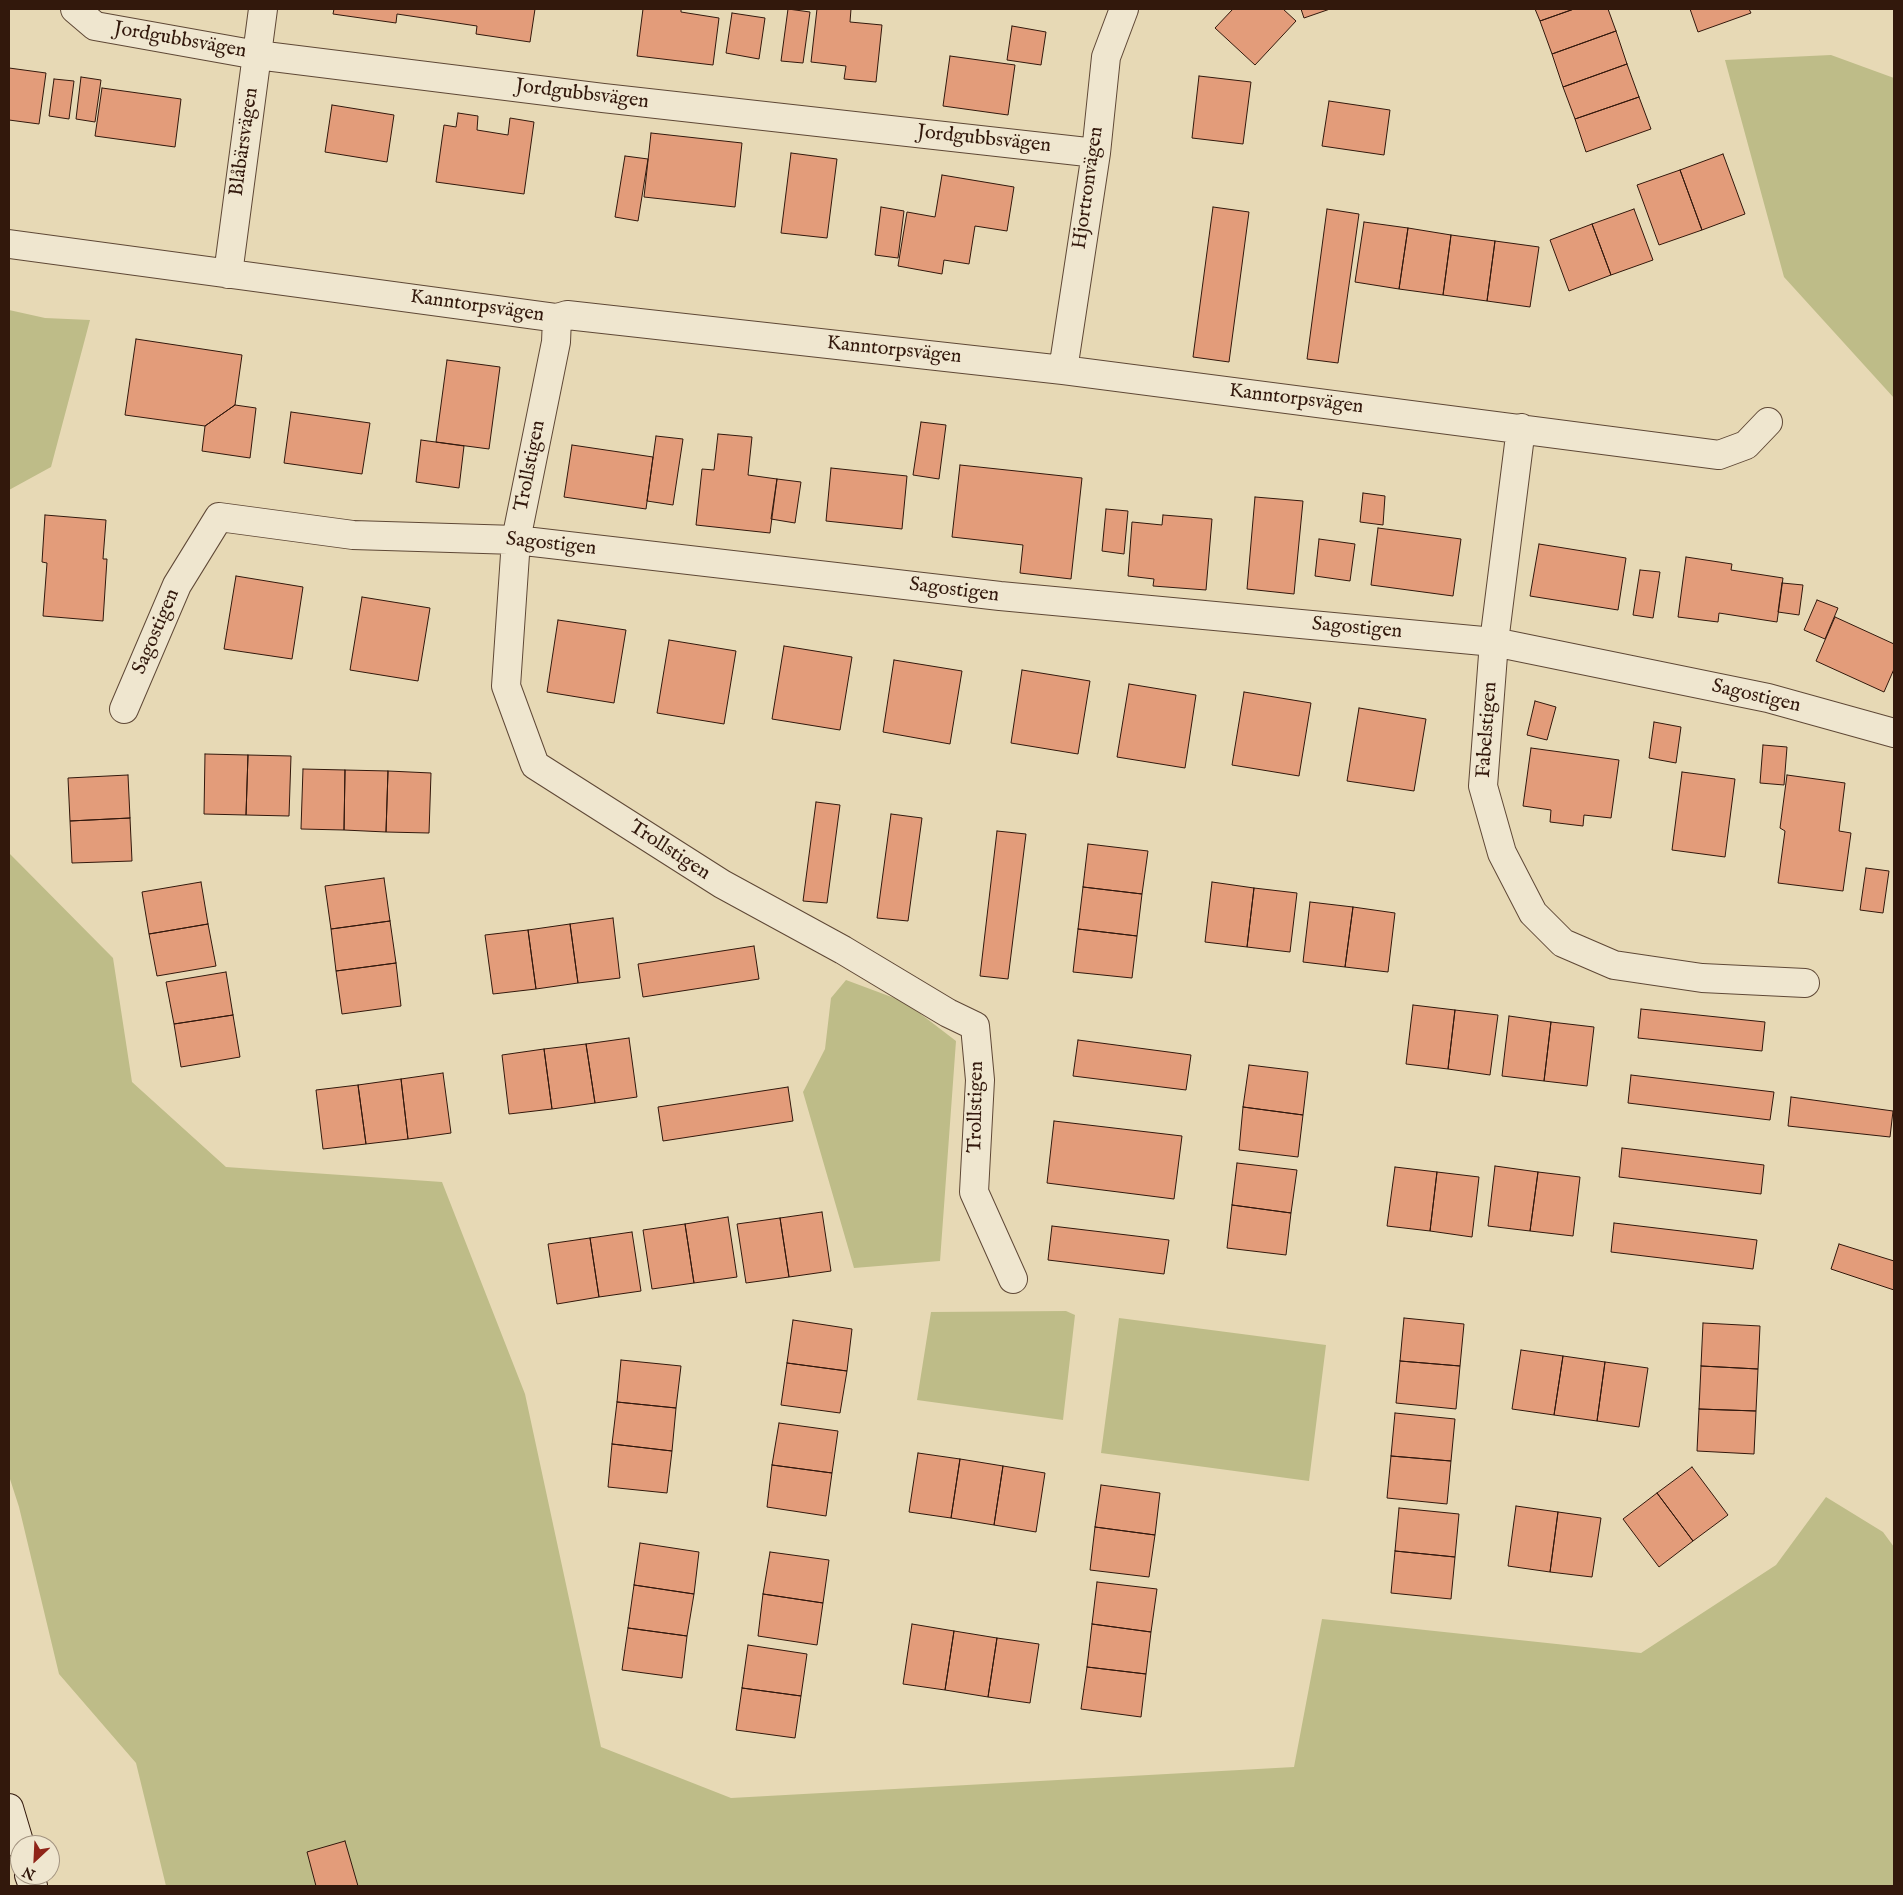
<!DOCTYPE html>
<meta charset="utf-8">
<style>
body{margin:0}
#map{position:relative;width:1903px;height:1895px;overflow:hidden;background:#e7d9b5;font-family:"IM FELL English",serif}
canvas{display:block}
.frame{position:absolute;inset:0;border:10px solid #32180c;pointer-events:none}
.north{position:absolute;left:10px;top:1835px;width:50px;height:50px;box-sizing:border-box;background:#efe6cf;border:1px solid #a39481;border-radius:50%;rotate:205deg;font-size:14px;font-weight:700;line-height:20px;text-align:center;color:#32180c}
.north::after{content:'';display:block;margin:auto;width:18px;height:22px;background:#8f2418;clip-path:polygon(50% 0,100% 100%,50% 72%,0 100%)}
</style>
<div id="map">
<canvas width="1903" height="1895"></canvas>
<div class="frame"></div>
<div class="north">N</div>
</div>
<script>
const g = document.querySelector('canvas').getContext('2d');
g.lineJoin = 'round';
function fill(path, color) {
  g.fillStyle = color;
  g.fill(path, 'evenodd');
}
function toPath(rows) {
  const path = new Path2D();
  for (const r of rows) {
    path.moveTo(r[0], r[1]);
    for (let i = 2; i < r.length; i += 2) path.lineTo(r[i], r[i + 1]);
  }
  return path;
}
function trace(path, color, width, dash) {
  g.strokeStyle = color;
  g.lineWidth = width;
  g.lineCap = dash ? 'butt' : 'round';
  g.setLineDash(dash || []);
  g.stroke(path);
}
function drawText(font, color, halo, rows, align = 'center') {
  g.font = font + ' "IM FELL English",serif';
  g.lineWidth = 4;
  g.setLineDash([]);
  g.textBaseline = 'middle';
  g.strokeStyle = halo;
  g.fillStyle = color;
  for (const [text, x, y, turn = 0] of rows) {
    g.save();
    g.translate(x, y);
    g.rotate((+turn || 0) * Math.PI / 180);
    g.textAlign = isNaN(turn) ? turn : align;
    if (halo) g.strokeText(text, 0, 0);
    g.fillText(text, 0, 0);
    g.restore();
  }
}
const green = toPath([
 [1831,55,1894,78,1894,398,1784,277,1725,60],
 [9,310,45,318,90,320,51,467,9,490],
 [9,853,113,958,132,1082,226,1167,442,1182,525,1394,601,1747,731,1798,1294,1767,1322,1619,1641,1653,1776,1565,1826,1497,1883,1532,1894,1547,1894,1886,166,1886,136,1763,59,1674,19,1507,9,1476],
 [846,980,905,1002,956,1041,940,1261,854,1268,803,1092,825,1049,831,998],
 [1066,1311,1075,1315,1063,1420,917,1400,931,1312],
 [1119,1318,1326,1345,1309,1481,1101,1453]
]);
const building = toPath([
 [334,9,535,9,530,42,476,34,477,26,397,14,396,23,333,14,334,9],
 [643,9,681,9,681,12,719,18,713,65,637,56,643,9],
 [788,9,810,12,803,63,781,61,788,9],
 [817,9,851,9,850,22,882,25,876,82,844,79,846,66,811,62,817,9],
 [1233,9,1283,9,1296,21,1255,65,1215,28,1233,9],
 [1301,9,1330,9,1304,18,1301,9],
 [1535,9,1574,9,1540,21,1535,9],
 [1574,9,1608,9,1616,31,1552,54,1540,21,1574,9],
 [1690,9,1749,9,1751,13,1698,32,1690,9],
 [732,13,765,18,759,59,726,53,732,13],
 [1012,26,1046,32,1041,65,1007,60,1012,26],
 [1616,31,1627,64,1563,87,1552,54,1616,31],
 [950,56,1015,65,1008,115,943,106,950,56],
 [1627,64,1639,97,1575,119,1563,87,1627,64],
 [9,68,46,73,39,124,9,120,9,68],
 [1199,76,1251,82,1243,144,1192,138,1199,76],
 [81,77,101,80,95,122,76,119,81,77],
 [54,79,74,81,69,119,49,116,54,79],
 [102,88,181,99,175,147,95,136,102,88],
 [1639,97,1651,129,1586,152,1575,119,1639,97],
 [1329,101,1390,110,1384,155,1322,146,1329,101],
 [332,105,394,115,387,162,325,152,332,105],
 [458,113,478,116,477,130,508,135,510,118,534,122,524,194,436,182,444,125,456,127,458,113],
 [651,133,742,143,735,207,644,197,651,133],
 [791,153,837,159,827,238,781,233,791,153],
 [1723,154,1745,214,1702,230,1680,170,1723,154],
 [625,156,648,159,638,221,615,217,625,156],
 [1680,170,1702,230,1659,245,1637,185,1680,170],
 [942,175,1014,187,1007,231,975,226,969,264,944,260,942,274,898,266,907,212,935,217,942,175],
 [881,207,904,211,898,258,875,255,881,207],
 [1213,207,1249,212,1229,362,1193,357,1213,207],
 [1327,209,1359,214,1338,363,1307,359,1327,209],
 [1634,209,1653,260,1611,275,1592,224,1634,209],
 [1364,222,1408,228,1399,289,1355,282,1364,222],
 [1592,224,1611,275,1569,291,1550,240,1592,224],
 [1408,228,1451,235,1443,295,1399,289,1408,228],
 [1451,235,1495,241,1487,301,1443,295,1451,235],
 [1495,241,1539,247,1530,307,1487,301,1495,241],
 [136,339,242,355,235,405,205,426,125,415,136,339],
 [447,360,500,367,489,449,436,442,447,360],
 [235,405,256,408,250,458,202,451,205,426,235,405],
 [291,412,370,423,362,474,284,463,291,412],
 [921,422,946,425,939,479,913,475,921,422],
 [718,434,752,437,748,475,777,479,770,533,696,525,702,469,714,470,718,434],
 [656,436,683,439,673,505,647,501,656,436],
 [421,440,464,446,459,488,416,482,421,440],
 [572,445,653,457,646,509,564,497,572,445],
 [960,465,1082,478,1071,579,1020,573,1023,545,952,537,960,465],
 [831,468,907,476,902,529,826,521,831,468],
 [777,479,801,482,795,523,771,519,777,479],
 [1363,493,1385,496,1383,525,1360,522,1363,493],
 [1255,497,1303,501,1294,594,1247,589,1255,497],
 [1106,509,1128,511,1124,554,1102,551,1106,509],
 [45,515,106,520,103,559,107,559,103,621,43,616,47,563,42,562,45,515],
 [1163,515,1212,519,1206,590,1153,586,1154,579,1128,576,1132,522,1162,525,1163,515],
 [1378,528,1461,539,1453,596,1371,585,1378,528],
 [1319,539,1355,544,1350,581,1315,576,1319,539],
 [1539,544,1626,558,1618,610,1530,596,1539,544],
 [1686,557,1732,564,1731,570,1783,578,1777,622,1719,613,1718,622,1678,617,1686,557],
 [1640,570,1660,572,1653,618,1633,615,1640,570],
 [236,576,303,587,292,659,224,649,236,576],
 [1782,583,1803,585,1799,615,1778,612,1782,583],
 [362,597,430,608,418,681,350,670,362,597],
 [1817,600,1838,608,1825,639,1804,630,1817,600],
 [1835,617,1894,644,1894,669,1884,692,1816,661,1835,617],
 [558,620,626,630,614,703,547,692,558,620],
 [669,640,736,651,724,724,657,713,669,640],
 [784,646,852,657,840,730,772,719,784,646],
 [894,660,962,671,950,744,883,732,894,660],
 [1022,670,1090,681,1078,754,1011,743,1022,670],
 [1129,684,1196,695,1185,768,1117,757,1129,684],
 [1244,692,1311,703,1299,776,1232,765,1244,692],
 [1535,701,1556,707,1547,740,1527,735,1535,701],
 [1359,708,1426,719,1414,791,1347,781,1359,708],
 [1654,722,1681,727,1676,763,1649,758,1654,722],
 [1763,745,1787,747,1784,785,1760,783,1763,745],
 [1531,748,1619,760,1611,818,1584,815,1583,826,1550,822,1551,810,1523,806,1531,748],
 [205,754,248,755,246,815,204,814,205,754],
 [248,755,291,756,289,816,246,815,248,755],
 [303,769,345,770,344,830,301,829,303,769],
 [345,770,388,771,386,832,344,830,345,770],
 [388,771,431,773,429,833,386,832,388,771],
 [1682,772,1735,779,1725,857,1672,850,1682,772],
 [128,775,130,818,70,821,68,778,128,775],
 [1787,775,1845,783,1839,831,1851,833,1843,891,1778,883,1785,831,1780,828,1787,775],
 [816,802,840,805,827,903,803,901,816,802],
 [891,814,922,818,908,921,877,918,891,814],
 [130,818,132,861,72,863,70,821,130,818],
 [997,831,1026,834,1008,979,980,976,997,831],
 [1088,844,1148,851,1142,894,1083,887,1088,844],
 [1866,868,1889,871,1883,913,1860,910,1866,868],
 [384,878,390,921,331,929,325,886,384,878],
 [201,882,208,924,149,934,142,892,201,882],
 [1212,882,1254,888,1247,947,1205,942,1212,882],
 [1083,887,1142,894,1137,936,1078,929,1083,887],
 [1254,888,1297,893,1290,952,1247,947,1254,888],
 [1310,902,1353,907,1345,967,1303,962,1310,902],
 [1353,907,1395,913,1388,972,1345,967,1353,907],
 [613,918,620,978,578,983,570,924,613,918],
 [390,921,396,963,336,971,331,929,390,921],
 [208,924,216,966,157,976,149,934,208,924],
 [570,924,578,983,536,989,528,930,570,924],
 [1078,929,1137,936,1132,978,1073,972,1078,929],
 [528,930,536,989,493,994,485,935,528,930],
 [754,946,759,979,643,997,638,964,754,946],
 [396,963,401,1006,342,1014,336,971,396,963],
 [226,972,233,1015,174,1024,166,982,226,972],
 [1413,1005,1455,1010,1448,1069,1406,1064,1413,1005],
 [1641,1009,1765,1022,1762,1051,1638,1038,1641,1009],
 [1455,1010,1498,1015,1490,1075,1448,1069,1455,1010],
 [233,1015,240,1057,181,1067,174,1024,233,1015],
 [1509,1016,1551,1022,1544,1081,1502,1076,1509,1016],
 [1551,1022,1594,1027,1587,1086,1544,1081,1551,1022],
 [629,1038,637,1097,595,1103,586,1044,629,1038],
 [1078,1040,1191,1055,1186,1090,1073,1076,1078,1040],
 [586,1044,595,1103,552,1109,544,1049,586,1044],
 [544,1049,552,1109,509,1114,502,1055,544,1049],
 [1249,1065,1308,1072,1303,1115,1243,1107,1249,1065],
 [443,1073,451,1133,408,1139,401,1079,443,1073],
 [1631,1075,1774,1092,1770,1120,1628,1103,1631,1075],
 [401,1079,408,1139,366,1144,358,1085,401,1079],
 [358,1085,366,1144,323,1149,316,1090,358,1085],
 [788,1087,793,1121,663,1141,658,1107,788,1087],
 [1791,1097,1893,1111,1890,1137,1788,1126,1791,1097],
 [1243,1107,1303,1115,1298,1157,1239,1150,1243,1107],
 [1054,1121,1182,1136,1174,1199,1047,1183,1054,1121],
 [1622,1148,1764,1165,1761,1194,1619,1177,1622,1148],
 [1237,1163,1297,1170,1291,1213,1232,1205,1237,1163],
 [1495,1166,1538,1172,1530,1231,1488,1226,1495,1166],
 [1395,1167,1437,1172,1430,1231,1387,1226,1395,1167],
 [1437,1172,1479,1177,1472,1237,1430,1231,1437,1172],
 [1538,1172,1580,1177,1573,1236,1530,1231,1538,1172],
 [1232,1205,1291,1213,1286,1255,1227,1248,1232,1205],
 [822,1212,831,1271,789,1277,780,1218,822,1212],
 [728,1217,737,1277,694,1283,685,1224,728,1217],
 [780,1218,789,1277,746,1283,737,1224,780,1218],
 [1614,1223,1757,1240,1753,1269,1611,1252,1614,1223],
 [685,1224,694,1283,652,1289,643,1230,685,1224],
 [1052,1226,1169,1240,1164,1274,1048,1260,1052,1226],
 [632,1232,641,1291,599,1297,590,1238,632,1232],
 [590,1238,599,1297,557,1304,548,1244,590,1238],
 [1839,1244,1894,1261,1894,1290,1831,1269,1839,1244],
 [1404,1318,1464,1324,1460,1366,1400,1361,1404,1318],
 [793,1320,852,1329,847,1371,787,1363,793,1320],
 [1703,1323,1760,1326,1758,1369,1701,1366,1703,1323],
 [1521,1350,1563,1356,1554,1415,1512,1409,1521,1350],
 [1563,1356,1605,1362,1597,1421,1554,1415,1563,1356],
 [621,1360,681,1366,676,1408,617,1402,621,1360],
 [1400,1361,1460,1366,1456,1409,1396,1403,1400,1361],
 [1605,1362,1648,1368,1639,1427,1597,1421,1605,1362],
 [787,1363,847,1371,840,1413,781,1405,787,1363],
 [1701,1366,1758,1369,1756,1411,1699,1409,1701,1366],
 [617,1402,676,1408,672,1451,612,1444,617,1402],
 [1699,1409,1756,1411,1754,1454,1697,1451,1699,1409],
 [1395,1413,1455,1419,1451,1461,1391,1456,1395,1413],
 [779,1423,838,1431,832,1473,772,1465,779,1423],
 [612,1444,672,1451,667,1493,608,1487,612,1444],
 [918,1453,960,1459,951,1518,909,1512,918,1453],
 [1391,1456,1451,1461,1447,1504,1387,1498,1391,1456],
 [960,1459,1003,1466,994,1525,951,1518,960,1459],
 [772,1465,832,1473,826,1516,767,1507,772,1465],
 [1003,1466,1045,1473,1036,1532,994,1525,1003,1466],
 [1692,1467,1728,1515,1693,1541,1657,1493,1692,1467],
 [1101,1485,1160,1493,1155,1535,1095,1527,1101,1485],
 [1657,1493,1693,1541,1659,1567,1623,1519,1657,1493],
 [1516,1506,1558,1512,1550,1572,1508,1566,1516,1506],
 [1399,1508,1459,1514,1455,1557,1395,1551,1399,1508],
 [1558,1512,1601,1518,1592,1577,1550,1572,1558,1512],
 [1095,1527,1155,1535,1149,1577,1090,1570,1095,1527],
 [640,1543,699,1552,694,1594,634,1585,640,1543],
 [1395,1551,1455,1557,1451,1599,1391,1593,1395,1551],
 [770,1552,829,1560,823,1603,763,1594,770,1552],
 [1097,1582,1157,1589,1151,1632,1092,1624,1097,1582],
 [634,1585,694,1594,687,1636,628,1628,634,1585],
 [763,1594,823,1603,817,1645,758,1636,763,1594],
 [912,1624,954,1631,945,1690,903,1684,912,1624],
 [1092,1624,1151,1632,1146,1674,1087,1667,1092,1624],
 [628,1628,687,1636,682,1678,622,1670,628,1628],
 [954,1631,997,1638,988,1697,945,1690,954,1631],
 [997,1638,1039,1644,1030,1703,988,1697,997,1638],
 [748,1645,807,1654,801,1696,742,1688,748,1645],
 [1087,1667,1146,1674,1141,1717,1081,1709,1087,1667],
 [742,1688,801,1696,795,1738,736,1730,742,1688],
 [345,1841,358,1886,316,1886,307,1852,345,1841]
]);
const street = toPath([
 [75,9,95,26,257,55,603,98,1096,153],
 [9,244,557,318,567,315,1063,370,1719,455,1746,445,1768,422],
 [228,274,263,9],
 [557,318,556,342,516,540,506,686,535,765,722,884,843,950,948,1013,975,1026,980,1080,974,1192,1013,1279],
 [1063,370,1096,153,1106,57,1124,9],
 [1521,428,1494,642,1483,786,1502,853,1533,913,1563,943,1614,965,1702,978,1805,983],
 [124,709,177,585,219,517,353,535,516,540,1000,596,1494,642,1768,698,1894,733]
]);
const secondary = toPath([
 [9,1808,20,1845],
 [29,1875,33,1886]
]);
const streetNames = [
 ["Jordgubbsvägen",180,41,10],
 ["Jordgubbsvägen",582,95,7],
 ["Jordgubbsvägen",984,140,6],
 ["Blåbärsvägen",245,142,-82],
 ["Hjortronvägen",1089,188,-82],
 ["Kanntorpsvägen",477,307,8],
 ["Kanntorpsvägen",894,351,6],
 ["Kanntorpsvägen",1296,400,7],
 ["Trollstigen",531,466,-79],
 ["Sagostigen",551,545,6],
 ["Sagostigen",954,591,7],
 ["Sagostigen",1357,629,5],
 ["Sagostigen",157,632,-67],
 ["Sagostigen",1756,697,13],
 ["Fabelstigen",1488,730,-86],
 ["Trollstigen",669,851,33],
 ["Trollstigen",977,1107,-89]
];
fill(green, '#bebc88');
fill(building, '#e39c7a');
trace(building, '#32180c', 1);
trace(street, '#5f4836', 30);
trace(secondary, '#32180c', 30);
trace(street, '#efe6cf', 28);
trace(secondary, '#efe6cf', 28);
drawText('20px', '#32180c', '#efe6cf', streetNames);
</script>
